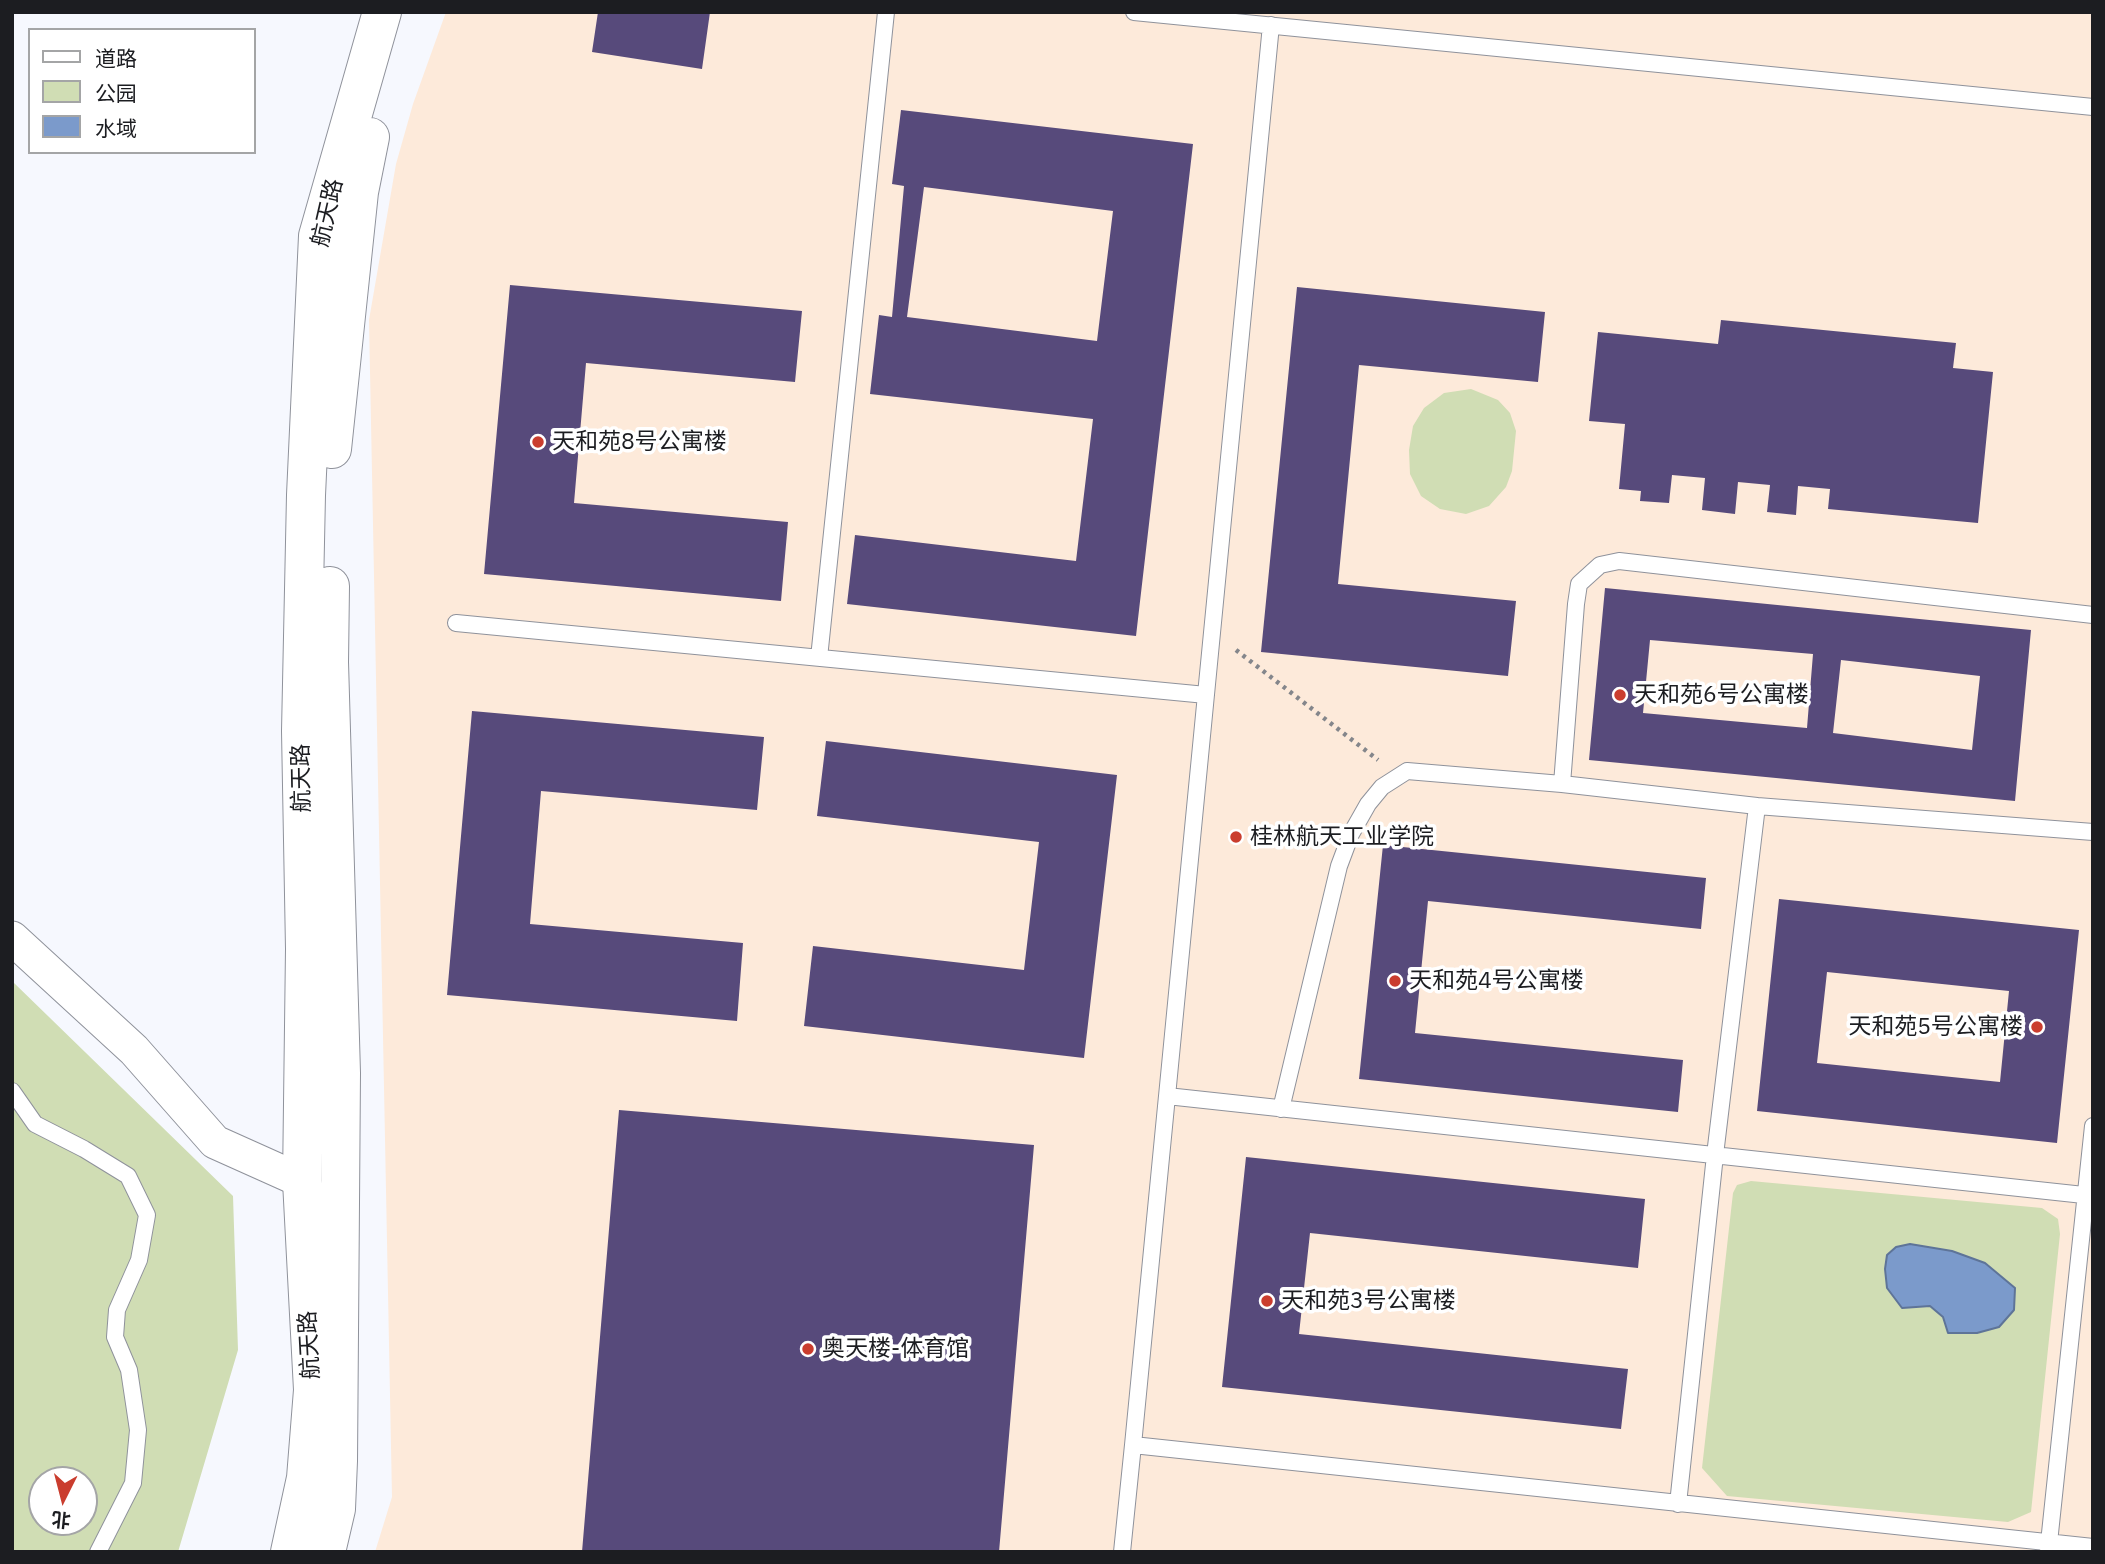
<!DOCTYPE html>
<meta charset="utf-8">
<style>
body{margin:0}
#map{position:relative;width:2105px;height:1564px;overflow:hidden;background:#f6f8fe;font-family:"IBM Plex Sans","Noto Sans SC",sans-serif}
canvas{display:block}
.frame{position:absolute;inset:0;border:14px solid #1c1d21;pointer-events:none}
.legend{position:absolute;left:28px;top:28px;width:228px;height:126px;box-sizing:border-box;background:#fff;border:2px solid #a4a5a6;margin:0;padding:9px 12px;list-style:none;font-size:21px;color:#1c1d21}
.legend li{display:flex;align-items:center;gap:14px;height:35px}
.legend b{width:35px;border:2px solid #a4a5a6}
.north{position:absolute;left:28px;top:1466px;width:70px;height:70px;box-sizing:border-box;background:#fff;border:2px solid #a4a5a6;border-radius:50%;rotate:186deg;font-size:19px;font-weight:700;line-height:28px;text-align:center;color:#1c1d21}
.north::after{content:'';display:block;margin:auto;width:24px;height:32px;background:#ca3d2e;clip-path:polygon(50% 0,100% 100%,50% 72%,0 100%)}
</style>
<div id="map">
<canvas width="2105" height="1564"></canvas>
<div class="frame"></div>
<ul class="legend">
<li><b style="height:9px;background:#fff"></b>道路</li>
<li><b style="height:19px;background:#d0ddb4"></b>公园</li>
<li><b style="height:19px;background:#7b9acb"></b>水域</li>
</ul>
<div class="north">北</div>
</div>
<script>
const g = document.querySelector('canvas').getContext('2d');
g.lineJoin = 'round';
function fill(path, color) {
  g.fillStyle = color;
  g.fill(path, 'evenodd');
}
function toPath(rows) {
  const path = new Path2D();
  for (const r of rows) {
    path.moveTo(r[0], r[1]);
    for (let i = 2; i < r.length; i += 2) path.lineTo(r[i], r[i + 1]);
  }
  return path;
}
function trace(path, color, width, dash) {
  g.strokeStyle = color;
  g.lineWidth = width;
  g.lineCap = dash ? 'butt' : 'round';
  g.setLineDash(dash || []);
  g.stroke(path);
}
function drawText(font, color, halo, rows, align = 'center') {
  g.font = font + ' "IBM Plex Sans","Noto Sans SC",sans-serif';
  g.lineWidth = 7;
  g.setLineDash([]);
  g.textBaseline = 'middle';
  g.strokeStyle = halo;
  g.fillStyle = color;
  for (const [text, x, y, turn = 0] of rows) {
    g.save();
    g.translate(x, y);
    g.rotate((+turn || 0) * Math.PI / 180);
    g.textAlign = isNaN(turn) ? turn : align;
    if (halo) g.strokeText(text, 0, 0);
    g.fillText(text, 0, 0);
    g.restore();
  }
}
const education = toPath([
 [446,12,2093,12,2093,1552,375,1552,392,1497,369,320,396,164,413,104]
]);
const green = toPath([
 [1471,389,1498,400,1510,413,1516,431,1512,471,1506,487,1489,506,1466,514,1440,509,1421,496,1410,474,1409,450,1413,426,1424,408,1444,393],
 [12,981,233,1196,238,1350,178,1552,12,1552],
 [42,1480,84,1480,84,1522,42,1522],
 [1751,1181,2042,1208,2058,1219,2060,1234,2031,1512,2008,1522,1727,1496,1702,1468,1733,1193,1737,1185]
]);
const water = toPath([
 [1910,1244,1952,1251,1985,1263,2015,1288,2014,1310,1999,1327,1977,1333,1948,1333,1943,1317,1930,1306,1902,1308,1887,1288,1885,1269,1887,1255,1896,1247,1910,1244]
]);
const building = toPath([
 [598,12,710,12,702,69,592,52],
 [901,110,1193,144,1136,636,847,604,855,535,1076,561,1093,419,870,394,879,315,892,317,904,186,892,184],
 [924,187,1113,211,1097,341,907,317],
 [510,285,802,311,795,382,586,363,574,503,788,522,781,601,484,574],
 [1297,287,1545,312,1538,382,1359,365,1338,584,1516,601,1508,676,1261,652],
 [1721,320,1956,343,1953,368,1993,372,1978,523,1828,509,1830,489,1798,486,1796,515,1767,512,1770,485,1738,482,1735,514,1702,510,1705,478,1672,475,1669,503,1640,501,1641,491,1619,489,1625,424,1589,421,1598,332,1718,344],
 [1605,588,2031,630,2015,801,1589,760],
 [1650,640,1813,654,1807,728,1643,713],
 [1841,660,1980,676,1972,750,1833,733],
 [472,711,764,737,757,810,541,791,530,924,743,943,737,1021,447,995],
 [826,741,1117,775,1084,1058,804,1026,813,946,1024,970,1039,842,817,816],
 [1383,845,1706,878,1701,929,1428,901,1415,1033,1683,1060,1678,1112,1359,1079],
 [1779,899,2079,930,2057,1143,1757,1111],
 [1827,972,2009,991,2000,1082,1817,1063],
 [619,1110,1034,1145,999,1552,582,1552],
 [1246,1157,1645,1199,1638,1268,1310,1233,1299,1334,1628,1369,1621,1429,1222,1387]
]);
const path = toPath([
 [1236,650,1378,760]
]);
const lane = toPath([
 [1134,12,2093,107],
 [456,623,1206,695],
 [819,658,886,12],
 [1562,784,1576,604,1579,584,1600,565,1619,561,2093,615],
 [12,1091,35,1124,84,1149,128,1176,147,1215,139,1260,117,1310,115,1337,129,1370,138,1430,133,1483,98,1552],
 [1167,1096,1271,25],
 [1281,1109,1339,866,1351,834,1368,804,1382,787,1407,771,1562,784,1757,806,2093,832],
 [1133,1445,1167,1096,2093,1196],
 [1678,1504,1715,1155,1757,806],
 [1122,1552,1133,1445,2093,1547],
 [2048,1552,2093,1126]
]);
const street = toPath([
 [12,938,134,1050,215,1142,302,1181]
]);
const primary = toPath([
 [332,449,359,192,370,137],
 [290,1552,306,1478,313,1390,302,1181,305,949,301,731,306,495,318,236,382,12],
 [326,1552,336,1509,338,1461,341,1073,329,662,330,586]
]);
const markers = [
 [538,442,7,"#ca3d2e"],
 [1620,695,7,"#ca3d2e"],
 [1236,837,7,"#ca3d2e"],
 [1395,981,7,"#ca3d2e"],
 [2037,1027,7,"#ca3d2e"],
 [1267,1301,7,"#ca3d2e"],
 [808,1349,7,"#ca3d2e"]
];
const streetNames = [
 ["航天路",328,213,-77],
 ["航天路",302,778,-91],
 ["航天路",310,1345,-93]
];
const poiNames = [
 ["天和苑8号公寓楼",552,442],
 ["天和苑6号公寓楼",1634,695],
 ["桂林航天工业学院",1250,837],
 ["天和苑4号公寓楼",1409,981],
 ["天和苑5号公寓楼",2023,1027,"right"],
 ["天和苑3号公寓楼",1281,1301],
 ["奥天楼-体育馆",822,1349]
];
fill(education, '#fdeada');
fill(green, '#d0ddb4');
fill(water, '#7b9acb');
trace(water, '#5e7498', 2);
fill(building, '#574a7b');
trace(lane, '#8f929b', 18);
trace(street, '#8f929b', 35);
trace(primary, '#8f929b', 40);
trace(path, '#84868b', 4.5, [3.5, 5]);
trace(lane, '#fff', 16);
trace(street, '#fff', 33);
trace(primary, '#fff', 38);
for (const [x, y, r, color] of markers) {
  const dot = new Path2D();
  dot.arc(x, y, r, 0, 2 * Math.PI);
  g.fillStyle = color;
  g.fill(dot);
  trace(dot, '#fff', 2.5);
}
drawText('23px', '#1c1d21', '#fff', streetNames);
drawText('23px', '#1c1d21', '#fff', poiNames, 'left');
</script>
